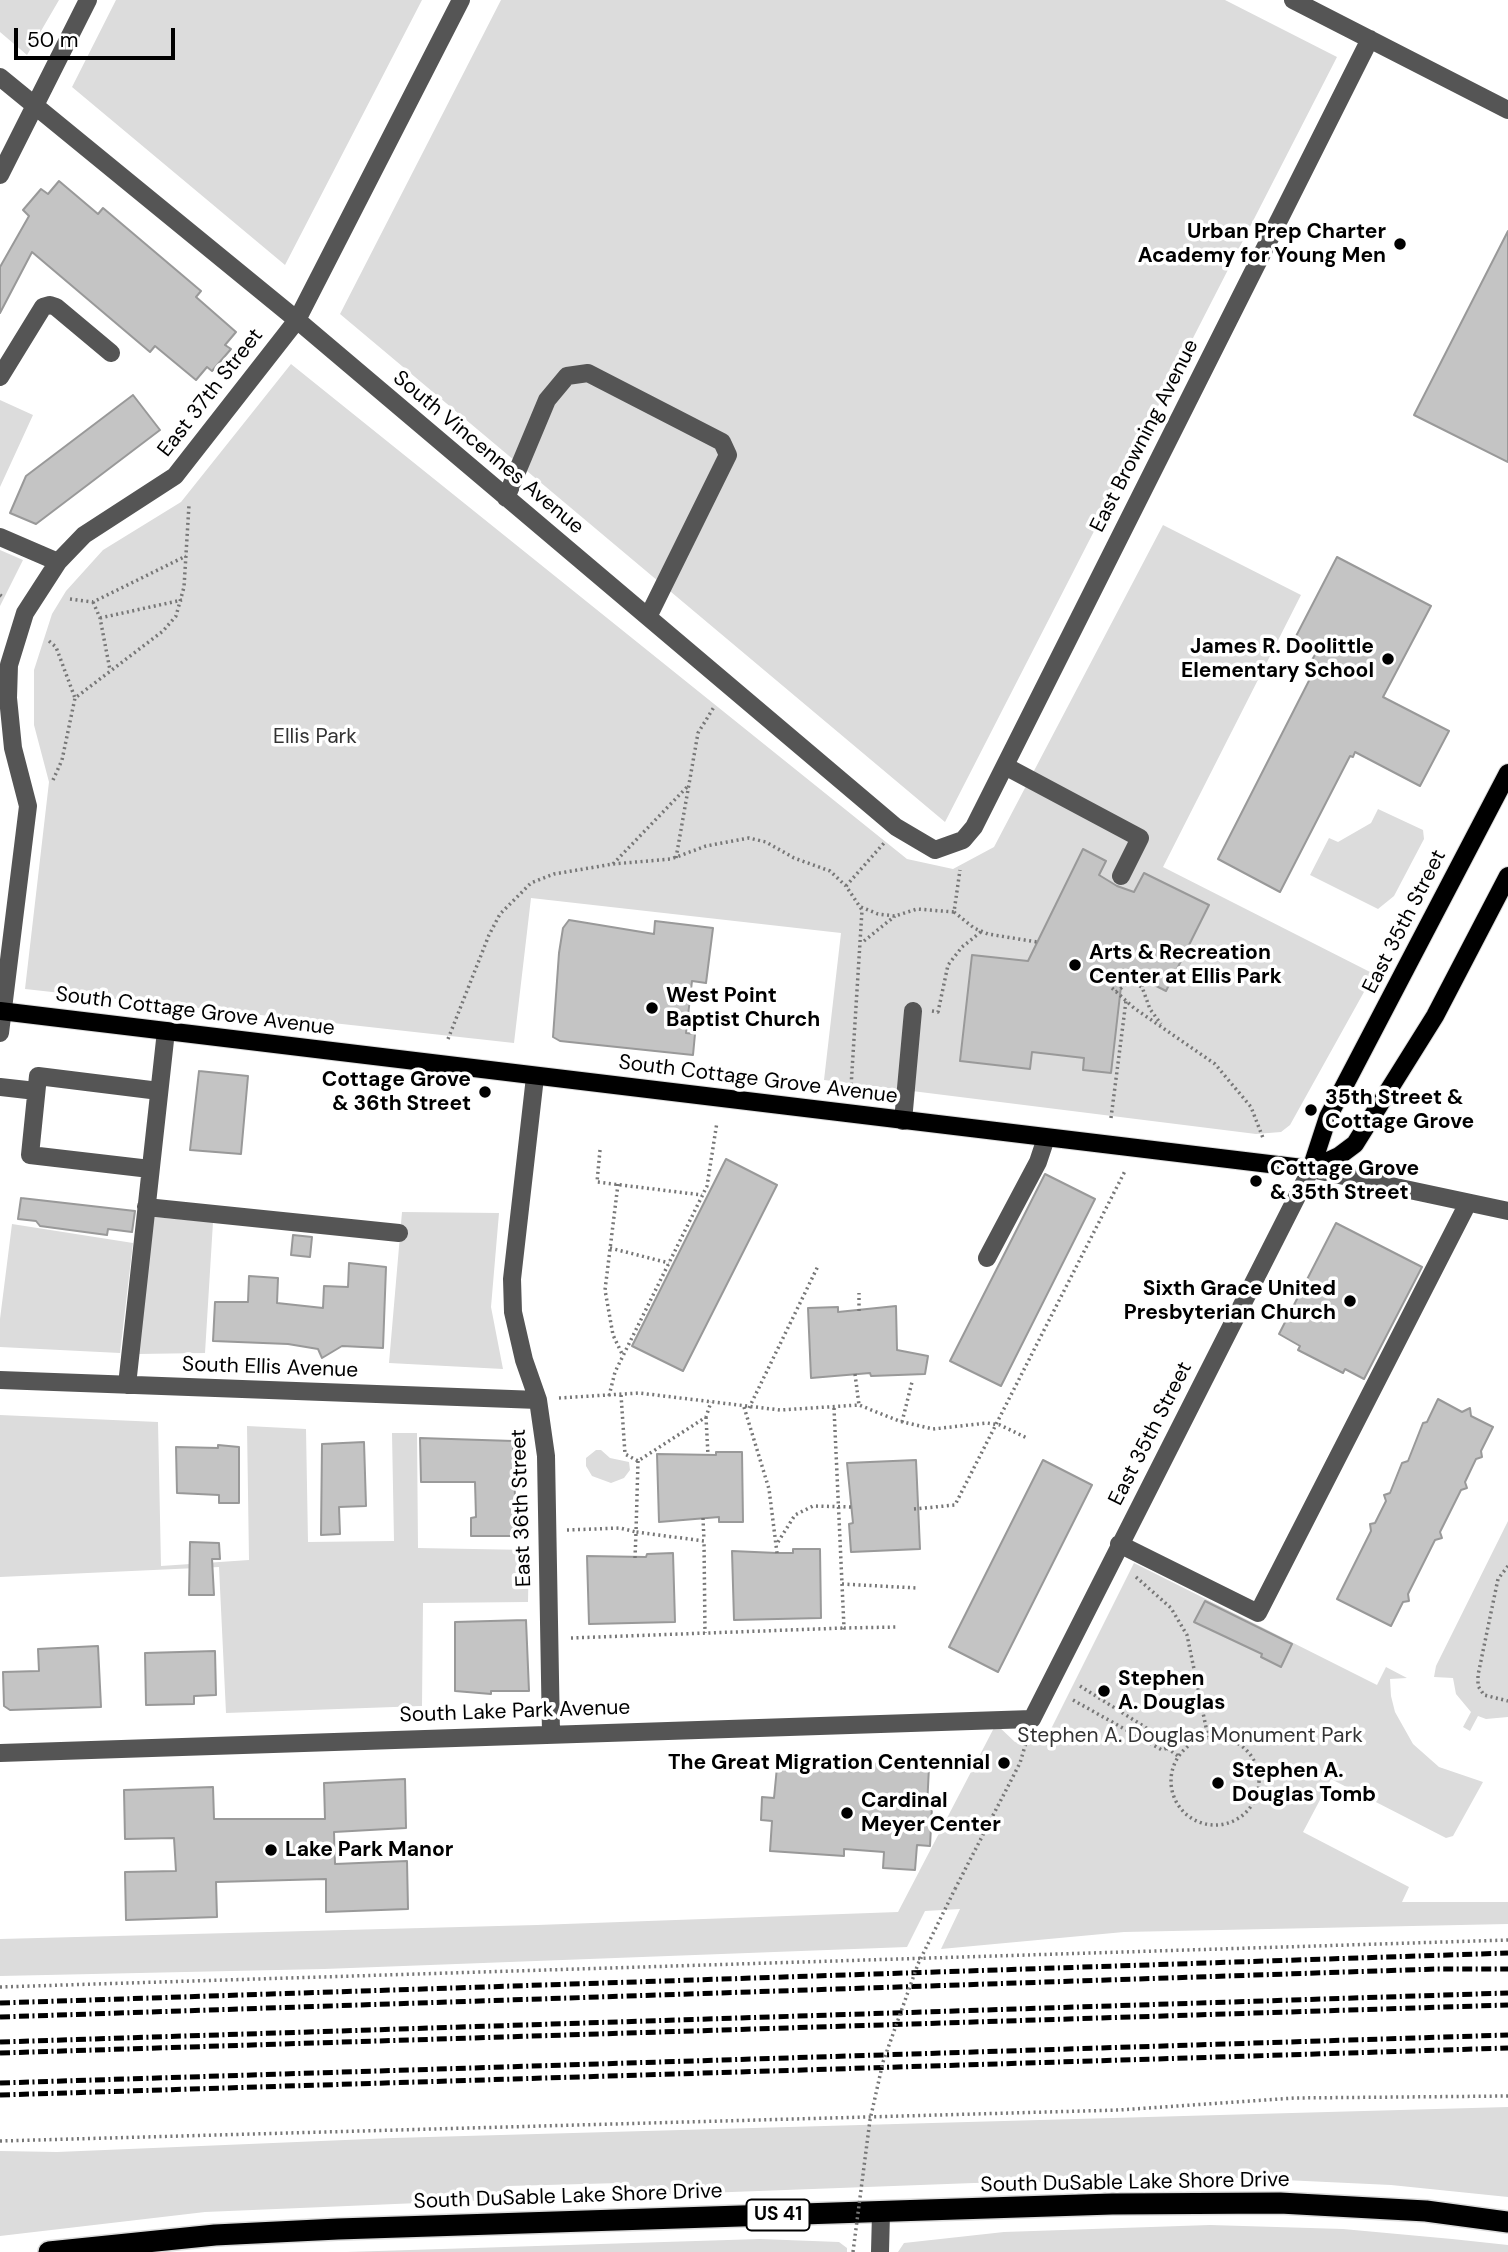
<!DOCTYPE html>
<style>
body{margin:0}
#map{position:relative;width:1508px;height:2252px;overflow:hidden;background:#fff;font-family:"DM Sans",sans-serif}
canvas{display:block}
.scale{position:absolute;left:14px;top:28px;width:161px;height:32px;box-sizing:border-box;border:4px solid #000;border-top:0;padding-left:9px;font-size:21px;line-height:24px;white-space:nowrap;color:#000;-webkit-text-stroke:5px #fff;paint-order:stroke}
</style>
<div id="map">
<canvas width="1508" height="2252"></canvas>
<div class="scale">50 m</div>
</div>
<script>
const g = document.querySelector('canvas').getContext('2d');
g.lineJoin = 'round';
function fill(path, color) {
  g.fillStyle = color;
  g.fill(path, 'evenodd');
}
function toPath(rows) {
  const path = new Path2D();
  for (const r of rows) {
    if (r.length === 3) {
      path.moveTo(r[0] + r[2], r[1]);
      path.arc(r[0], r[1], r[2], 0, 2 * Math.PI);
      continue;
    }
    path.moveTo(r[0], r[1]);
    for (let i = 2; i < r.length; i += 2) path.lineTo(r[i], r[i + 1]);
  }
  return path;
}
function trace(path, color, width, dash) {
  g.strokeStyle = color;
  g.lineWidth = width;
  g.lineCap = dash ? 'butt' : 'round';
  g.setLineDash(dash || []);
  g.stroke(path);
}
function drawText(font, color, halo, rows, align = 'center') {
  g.font = font + ' "DM Sans",sans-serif';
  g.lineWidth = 7;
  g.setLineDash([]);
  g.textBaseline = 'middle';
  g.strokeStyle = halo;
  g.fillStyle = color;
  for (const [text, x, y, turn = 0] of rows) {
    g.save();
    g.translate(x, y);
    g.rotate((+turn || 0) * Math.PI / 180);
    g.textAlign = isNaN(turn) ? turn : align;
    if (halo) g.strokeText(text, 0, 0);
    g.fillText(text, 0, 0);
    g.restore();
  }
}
const green = toPath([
 [0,0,59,0,27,55,0,32],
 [116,0,422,0,285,265,72,87],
 [501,0,1225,0,1337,57,945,822,340,314],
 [291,364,907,859,953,869,994,847,1163,525,1301,595,1163,867,1374,974,1290,1125,1281,1132,1256,1134,824,1080,841,933,531,898,514,1043,25,989,49,782,34,725,34,670,52,614,66,591,103,550,181,502],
 [0,400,33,415,0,487],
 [0,550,23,560,0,606],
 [1378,809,1423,830,1424,839,1394,896,1378,909,1310,875,1329,838,1338,842,1371,823],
 [402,1212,499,1213,491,1307,503,1369,389,1363],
 [153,1217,213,1222,205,1353,137,1354],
 [12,1224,133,1243,120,1353,0,1347,0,1319],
 [0,1415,158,1422,161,1566,249,1560,247,1426,306,1429,308,1542,394,1541,392,1433,417,1433,418,1548,529,1550,528,1602,423,1603,422,1706,226,1713,219,1567,0,1577],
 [596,1450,601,1450,610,1458,629,1462,630,1470,624,1478,611,1483,592,1476,586,1466,586,1458],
 [1508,1521,1508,1717,1486,1719,1478,1716,1470,1731,1463,1727,1471,1712,1456,1694,1453,1678,1434,1677,1436,1666],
 [1134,1563,1377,1685,1386,1667,1407,1678,1390,1679,1391,1696,1395,1712,1413,1744,1439,1767,1483,1782,1453,1836,1446,1838,1331,1779,1303,1832,1409,1887,1402,1902,1508,1902,1508,1924,1124,1932,941,1949,960,1909,925,1911,907,1947,324,1969,0,1976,0,1939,537,1925,898,1912,996,1724,1015,1742,1029,1745,1049,1733],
 [1508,2107,1508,2197,1391,2185,1241,2178,974,2183,651,2195,621,2183,508,2186,490,2200,205,2212,0,2236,0,2151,57,2152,393,2138],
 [1210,2225,1343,2229,1452,2239,1508,2245,1508,2252,898,2252,904,2243,1004,2232],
 [760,2239,839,2242,847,2248,847,2252,346,2252]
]);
const building = toPath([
 [59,181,98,214,103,208,201,291,196,297,236,332,225,345,231,349,212,371,207,367,196,380,155,346,150,352,32,252,0,313,0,267,29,216,23,210,41,189,48,194,59,181],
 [1508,231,1508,462,1414,415,1508,231],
 [133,395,160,430,36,524,10,513,26,476,133,395],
 [1337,557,1431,606,1383,697,1449,731,1420,786,1355,752,1353,757,1350,756,1280,892,1218,859,1318,663,1312,660,1316,653,1293,642,1337,557],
 [1083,849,1106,861,1099,875,1117,886,1134,892,1144,873,1209,905,1166,991,1123,969,1111,1073,1083,1070,1084,1058,1032,1052,1030,1069,960,1061,972,955,1028,961,1083,849],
 [569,920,654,934,655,921,713,928,706,983,692,981,686,1033,695,1034,693,1055,560,1041,553,1037,559,953,563,928,569,920],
 [199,1071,248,1076,241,1154,190,1150,199,1071],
 [726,1159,777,1185,683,1371,632,1346,726,1159],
 [1045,1174,1095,1199,1001,1386,950,1361,1045,1174],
 [21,1198,135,1211,132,1232,108,1229,107,1235,40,1226,36,1221,18,1219,21,1198],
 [1336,1223,1422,1267,1364,1379,1345,1369,1343,1373,1298,1350,1300,1346,1279,1334,1336,1223],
 [293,1235,312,1237,310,1257,291,1255,293,1235],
 [349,1263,386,1267,383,1348,342,1346,322,1358,318,1349,288,1344,213,1341,215,1302,248,1302,249,1276,278,1278,277,1303,323,1308,324,1286,348,1287,349,1263],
 [896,1306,897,1350,928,1356,925,1374,871,1376,870,1373,811,1378,808,1308,838,1307,838,1312,896,1306],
 [1438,1399,1462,1412,1470,1408,1471,1416,1493,1427,1481,1451,1482,1457,1476,1459,1465,1482,1467,1488,1461,1490,1440,1532,1442,1538,1435,1540,1408,1594,1409,1601,1403,1602,1391,1626,1337,1599,1371,1531,1370,1524,1375,1523,1386,1501,1384,1495,1390,1493,1402,1463,1408,1461,1423,1423,1427,1422,1438,1399],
 [420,1438,513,1441,513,1466,519,1471,514,1477,515,1496,522,1500,515,1506,514,1536,471,1536,471,1518,476,1517,475,1482,421,1482,420,1438],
 [364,1442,366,1506,339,1507,340,1534,321,1535,322,1444,364,1442],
 [218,1445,239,1447,239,1503,219,1503,219,1495,177,1493,176,1447,218,1448,218,1445],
 [716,1452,742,1452,743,1522,719,1522,719,1517,659,1522,657,1454,716,1455,716,1452],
 [916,1460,920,1549,851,1552,849,1524,853,1523,847,1463,916,1460],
 [1043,1460,1092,1485,998,1672,949,1647,1043,1460],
 [190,1542,219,1543,220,1559,212,1559,214,1595,189,1595,190,1542],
 [793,1549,820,1549,821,1618,734,1620,732,1551,777,1553,793,1553,793,1549],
 [673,1553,675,1622,589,1624,587,1556,646,1557,647,1554,673,1553],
 [1205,1601,1292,1644,1281,1667,1261,1657,1262,1654,1194,1622,1205,1601],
 [526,1620,529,1691,491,1691,491,1694,455,1691,455,1622,526,1620],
 [98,1646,101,1707,10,1710,4,1706,3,1672,39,1671,38,1649,98,1646],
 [215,1651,216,1695,194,1696,194,1704,146,1705,145,1653,215,1651],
 [849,1762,929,1767,927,1807,932,1807,930,1846,917,1845,915,1870,883,1868,884,1852,844,1849,844,1856,770,1851,772,1821,761,1820,762,1797,774,1798,777,1767,849,1771,849,1762],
 [405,1779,406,1828,334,1832,335,1864,407,1861,408,1909,326,1912,326,1879,216,1882,217,1917,126,1920,125,1872,176,1871,174,1838,125,1839,124,1790,213,1787,214,1819,325,1819,324,1783,405,1779]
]);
const path = toPath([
 [0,595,4,598],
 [70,599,93,602,186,556],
 [93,602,100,618,110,670],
 [100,618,182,600],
 [49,641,56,647,75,698],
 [53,780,62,760,75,698,163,631,176,616,184,587,189,505],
 [676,858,698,733,714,707],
 [613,864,687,787],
 [846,886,884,843],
 [861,907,878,914,895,916,917,909,954,912,960,870],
 [954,912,974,928,988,934,1037,942],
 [864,941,895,916],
 [1143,979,1142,987,1150,1009,1161,1024],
 [1112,988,1134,1008,1215,1064,1251,1107,1263,1138],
 [1116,992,1129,982,1142,987],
 [932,1011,938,1012,948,965,962,947,982,931],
 [448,1039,489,935,500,914,531,883,554,874,613,864,671,859,706,846,749,838,766,842,794,858,830,871,846,886,862,910,851,1087],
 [1111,1118,1126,1001],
 [600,1150,597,1182,702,1195],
 [618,1184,605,1290,613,1335,623,1356],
 [610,1248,669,1263],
 [859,1311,859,1293],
 [855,1374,859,1405],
 [621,1395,625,1454,638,1461,706,1417,711,1402],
 [609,1396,615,1372,707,1186,717,1122],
 [559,1398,639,1393,780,1410,859,1405,899,1421,933,1429,987,1423,1000,1425,1027,1438],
 [744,1407,769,1489,777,1553],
 [749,1408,818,1266],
 [834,1408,844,1628,897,1627],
 [706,1417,708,1455],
 [902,1422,912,1382],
 [638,1461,636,1532,704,1541,705,1633],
 [914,1509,955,1505,1125,1171],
 [703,1518,704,1540],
 [567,1530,620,1528,636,1532,635,1558],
 [778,1542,795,1515,813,1506,852,1507],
 [1508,1566,1498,1579,1478,1675,1478,1686,1484,1695,1508,1701],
 [1136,1577,1171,1608,1187,1635,1208,1737],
 [842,1584,917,1588],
 [571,1638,844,1628],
 [1080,1686,1167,1741,1167,1748,1178,1756],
 [1073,1700,1162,1750,1167,1748],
 [1215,1781,44],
 [955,1889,1020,1763,1028,1736],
 [0,1987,1508,1940],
 [0,2141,1119,2110,1294,2098,1508,2096]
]);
const minor = toPath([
 [1293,0,1508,110],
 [0,77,297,320,896,827,935,850,963,840,974,827,1370,39],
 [0,175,88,0],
 [0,377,43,307,50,305,56,307,111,353],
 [506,498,547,400,567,376,588,373,722,442,728,455,648,617],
 [0,537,58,562],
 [1005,766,1140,838,1121,876],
 [0,1033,28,806,13,748,8,698,9,665,25,613,58,562,84,535,175,476,297,320,461,0],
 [535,1077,512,1279,513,1312,524,1360,538,1400,546,1456,551,1733],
 [0,1087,36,1091],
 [903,1121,913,1011],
 [150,1169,30,1155,38,1076,159,1091],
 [146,1207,399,1233],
 [987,1258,1038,1162,1046,1138],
 [0,1380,538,1400],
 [127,1385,166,1031],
 [1119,1544,1258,1613,1468,1203],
 [0,1753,1032,1719,1311,1169,1508,1211],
 [880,2252,881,2213]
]);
const major = toPath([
 [0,1011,1311,1169],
 [1311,1169,1328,1117,1508,773],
 [1311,1169,1339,1156,1355,1144,1435,1016,1508,876]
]);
const highway = toPath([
 [49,2252,215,2235,338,2229,1112,2204,1280,2203,1426,2211,1508,2222]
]);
const rail = toPath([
 [0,2003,1508,1953],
 [0,2017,1436,1969,1508,1969],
 [0,2042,1508,1993],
 [0,2053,1508,2005],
 [0,2083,1508,2035],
 [0,2095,1508,2048]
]);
const pathBridge = toPath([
 [853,2252,870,2120,883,2062,918,1964,955,1889]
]);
const markers = [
 [1400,244,7,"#000"],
 [1388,659,7,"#000"],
 [1075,965,7,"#000"],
 [652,1008,7,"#000"],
 [485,1092,7,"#000"],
 [1311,1110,7,"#000"],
 [1256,1181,7,"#000"],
 [1350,1301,7,"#000"],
 [1104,1691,7,"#000"],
 [1004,1763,7,"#000"],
 [1218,1783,7,"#000"],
 [847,1813,7,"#000"],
 [271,1850,7,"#000"]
];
const shields = [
 [778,2215,63]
];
const shieldNames = [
 ["US 41",778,2215]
];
const poiNames = [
 ["Urban Prep Charter",1386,232,"right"],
 ["Academy for Young Men",1386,256,"right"],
 ["James R. Doolittle",1374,647,"right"],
 ["Elementary School",1374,671,"right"],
 ["Arts & Recreation",1089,953],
 ["Center at Ellis Park",1089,977],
 ["West Point",666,996],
 ["Baptist Church",666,1020],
 ["Cottage Grove",471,1080,"right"],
 ["& 36th Street",471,1104,"right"],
 ["35th Street &",1325,1098],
 ["Cottage Grove",1325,1122],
 ["Cottage Grove",1270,1169],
 ["& 35th Street",1270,1193],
 ["Sixth Grace United",1336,1289,"right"],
 ["Presbyterian Church",1336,1313,"right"],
 ["Stephen",1118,1679],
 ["A. Douglas",1118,1703],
 ["The Great Migration Centennial",990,1763,"right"],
 ["Stephen A.",1232,1771],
 ["Douglas Tomb",1232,1795],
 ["Cardinal",861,1801],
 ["Meyer Center",861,1825],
 ["Lake Park Manor",285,1850]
];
const streetNames = [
 ["East 37th Street",211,393,-52],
 ["East Browning Avenue",1145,436,-63],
 ["South Vincennes Avenue",488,453,40],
 ["East 35th Street",1405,922,-63],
 ["South Cottage Grove Avenue",195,1012,7],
 ["South Cottage Grove Avenue",758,1080,7],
 ["South Ellis Avenue",270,1368,2],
 ["East 35th Street",1151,1434,-63],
 ["East 36th Street",522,1508,-92],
 ["South Lake Park Avenue",515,1712,-2],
 ["South DuSable Lake Shore Drive",1135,2183,-1],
 ["South DuSable Lake Shore Drive",568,2197,-2]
];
const parkNames = [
 ["Ellis Park",315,737],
 ["Stephen A. Douglas Monument Park",1190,1736]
];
fill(green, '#dcdcdc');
fill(building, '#c4c4c4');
trace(building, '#999', 2);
trace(major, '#dbdbdb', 20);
trace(highway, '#dbdbdb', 24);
trace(path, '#777', 3.5, [2, 3.5]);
trace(minor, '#555', 18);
trace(major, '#000', 18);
trace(highway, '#000', 21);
trace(rail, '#000', 5, [10, 3.5, 2, 3.5]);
trace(pathBridge, '#777', 3.5, [2, 3.5]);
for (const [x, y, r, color] of markers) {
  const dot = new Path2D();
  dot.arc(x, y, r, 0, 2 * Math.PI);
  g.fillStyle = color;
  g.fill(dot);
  trace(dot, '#fff', 2.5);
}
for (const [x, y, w] of shields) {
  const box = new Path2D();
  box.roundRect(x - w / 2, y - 15.5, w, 31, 5);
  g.fillStyle = '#fff';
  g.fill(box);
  trace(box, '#000', 2);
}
drawText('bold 19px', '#000', null, shieldNames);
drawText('bold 21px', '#000', '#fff', poiNames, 'left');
drawText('21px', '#000', '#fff', streetNames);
drawText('21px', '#333', '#fff', parkNames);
</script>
